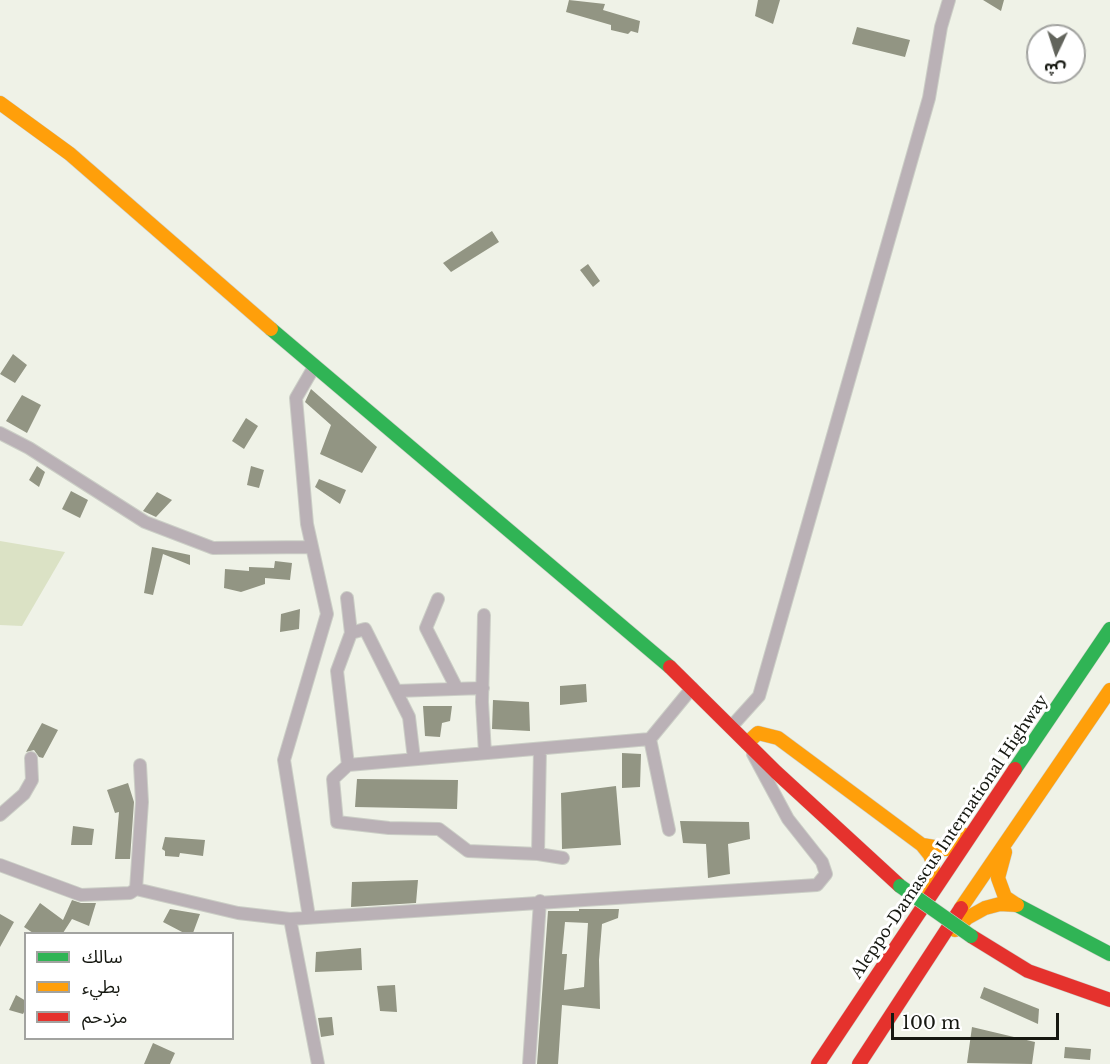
<!DOCTYPE html>
<meta charset="utf-8">
<style>
body{margin:0}
#map{position:relative;width:1110px;height:1064px;overflow:hidden;background:#eff2e7;font-family:"Libre Baskerville","Noto Sans Arabic",serif}
canvas{display:block}
.legend{position:absolute;left:24px;top:932px;width:210px;height:108px;box-sizing:border-box;background:#fff;border:2px solid #a2a3a0;margin:0;padding:8px 10px;list-style:none;font-size:18px;color:#161811}
.legend li{display:flex;align-items:center;gap:12px;height:30px}
.legend b{width:30px;border:2px solid #a2a3a0}
.north{position:absolute;left:1026px;top:24px;width:60px;height:60px;box-sizing:border-box;background:#fff;border:2px solid #a2a3a0;border-radius:50%;rotate:184deg;font-size:16px;font-weight:700;line-height:24px;text-align:center;color:#161811}
.north::after{content:'';display:block;margin:auto;width:21px;height:27px;background:#62645c;clip-path:polygon(50% 0,100% 100%,50% 72%,0 100%)}
.scale{position:absolute;left:891px;top:1013px;width:168px;height:27px;box-sizing:border-box;border:3px solid #161811;border-top:0;padding-left:8px;font-size:18px;line-height:21px;white-space:nowrap;color:#161811;-webkit-text-stroke:4px #fff;paint-order:stroke}
</style>
<div id="map">
<canvas width="1110" height="1064"></canvas>
<ul class="legend">
<li><b style="height:8px;background:#30b455"></b>سالك</li>
<li><b style="height:8px;background:#ff9f0a"></b>بطيء</li>
<li><b style="height:8px;background:#e5322d"></b>مزدحم</li>
</ul>
<div class="north">ش</div>
<div class="scale">100 m</div>
</div>
<script>
const g = document.querySelector('canvas').getContext('2d');
g.lineJoin = 'round';
function fill(path, color) {
  g.fillStyle = color;
  g.fill(path, 'evenodd');
}
function toPath(rows) {
  const path = new Path2D();
  for (const r of rows) {
    path.moveTo(r[0], r[1]);
    for (let i = 2; i < r.length; i += 2) path.lineTo(r[i], r[i + 1]);
  }
  return path;
}
function trace(path, color, width, dash) {
  g.strokeStyle = color;
  g.lineWidth = width;
  g.lineCap = dash ? 'butt' : 'round';
  g.setLineDash(dash || []);
  g.stroke(path);
}
function drawText(font, color, halo, rows, align = 'center') {
  g.font = font + ' "Libre Baskerville",serif';
  g.lineWidth = 6;
  g.setLineDash([]);
  g.textBaseline = 'middle';
  g.strokeStyle = halo;
  g.fillStyle = color;
  for (const [text, x, y, turn = 0] of rows) {
    g.save();
    g.translate(x, y);
    g.rotate((+turn || 0) * Math.PI / 180);
    g.textAlign = isNaN(turn) ? turn : align;
    if (halo) g.strokeText(text, 0, 0);
    g.fillText(text, 0, 0);
    g.restore();
  }
}
const green = toPath([
 [0,541,65,552,22,626,0,625]
]);
const building = toPath([
 [569,0,605,4,603,10,640,21,638,33,631,31,628,34,611,30,611,25,566,12],
 [758,0,780,0,773,24,755,16],
 [983,0,1004,0,1001,11],
 [857,27,910,40,905,57,852,44],
 [492,231,499,242,451,272,443,263],
 [588,264,600,281,593,287,580,270],
 [13,354,27,365,15,383,0,374],
 [311,389,377,447,362,473,320,454,331,425,305,402],
 [22,395,41,405,27,433,6,421],
 [246,418,258,426,244,449,232,441],
 [37,466,45,472,39,487,29,480],
 [251,466,264,470,259,488,247,485],
 [319,479,346,490,340,504,315,487],
 [71,491,88,500,80,518,62,509],
 [157,492,172,500,156,517,143,511],
 [152,547,190,555,190,565,163,554,153,595,144,593],
 [275,561,292,563,290,580,265,578,265,584,241,592,224,588,225,569,249,571,249,567,274,568],
 [300,609,299,629,280,632,281,614],
 [586,684,587,702,560,705,560,686],
 [493,700,529,702,530,731,492,729],
 [423,706,452,706,450,721,442,723,440,737,425,736],
 [42,723,58,730,43,758,39,757,34,750,26,752],
 [622,753,641,754,640,787,622,788],
 [357,779,458,780,457,809,355,807],
 [128,783,134,802,130,859,115,859,119,812,115,813,107,790],
 [616,786,621,845,562,849,561,793],
 [680,821,749,822,750,839,728,844,730,874,708,878,706,844,683,843],
 [73,826,94,829,92,845,71,845],
 [165,837,205,840,203,856,180,853,179,857,165,856,165,851,162,849],
 [418,880,416,903,351,907,352,882],
 [72,900,81,903,96,903,89,926,72,919,63,933,33,933,24,927,40,903,63,920],
 [170,909,200,914,193,933,184,933,163,922],
 [579,909,619,909,618,918,602,924,599,960,600,1009,562,1005,558,1064,537,1064,548,911,579,911],
 [565,922,588,923,584,987,564,990,567,954,562,954],
 [0,914,14,922,0,947],
 [361,948,362,970,315,972,316,952],
 [395,985,397,1012,380,1011,377,986],
 [984,987,1039,1009,1038,1024,980,998],
 [16,995,26,1001,26,1008,23,1014,9,1010],
 [332,1017,334,1035,321,1037,318,1018],
 [972,1027,1035,1042,1032,1064,967,1063],
 [153,1043,175,1053,170,1064,144,1064],
 [1065,1047,1091,1049,1090,1060,1064,1058]
]);
const street = toPath([
 [0,433,29,448,145,522,213,548,311,547],
 [347,598,351,633,337,671,348,765,650,739],
 [438,599,426,628,457,689],
 [484,615,482,702,485,753],
 [351,633,365,629,409,717,414,759],
 [396,691,483,688],
 [731,727,759,696,929,98,941,27,949,0],
 [540,749,538,854,563,858],
 [348,765,333,779,337,822,389,828,439,829,468,851,538,854],
 [0,815,24,794,32,780,31,758],
 [669,830,650,739,692,688],
 [0,865,81,895,130,893,136,889,238,913,290,919,817,885,826,874,822,862,788,819,753,754],
 [136,889,142,802,140,765],
 [309,917,284,760,327,614,307,524,296,398,314,367],
 [290,919,318,1064],
 [529,1064,540,901]
]);
const fast = toPath([
 [271,329,670,667],
 [1015,769,1110,629],
 [1017,905,1110,954]
]);
const slow = toPath([
 [0,103,70,154,271,329],
 [747,743,758,733,778,738,922,845],
 [926,891,932,877,933,863,930,855,922,845,946,849,959,842,965,835],
 [961,908,1110,690],
 [955,930,967,918,985,908,1000,904,1017,905,1005,897,998,878,1005,852]
]);
const jam = toPath([
 [670,667,776,772,900,886],
 [971,936,1028,971,1110,1000],
 [818,1064,1015,769],
 [859,1064,961,908]
]);
const fastBridge = toPath([
 [900,886,971,936]
]);
const streetNames = [
 ["Aleppo-Damascus International Highway",950,837,-56]
];
fill(green, '#dbe2c5');
fill(building, '#929583');
trace(street, '#cbcec6', 14);
trace(fast, '#cbcec6', 15);
trace(slow, '#cbcec6', 15);
trace(jam, '#cbcec6', 15);
trace(street, '#bab1b6', 12);
trace(fast, '#30b455', 14);
trace(slow, '#ff9f0a', 14);
trace(jam, '#e5322d', 14);
trace(fastBridge, '#cbcec6', 15, []);
trace(fastBridge, '#30b455', 14);
drawText('16px', '#161811', '#fff', streetNames);
</script>
